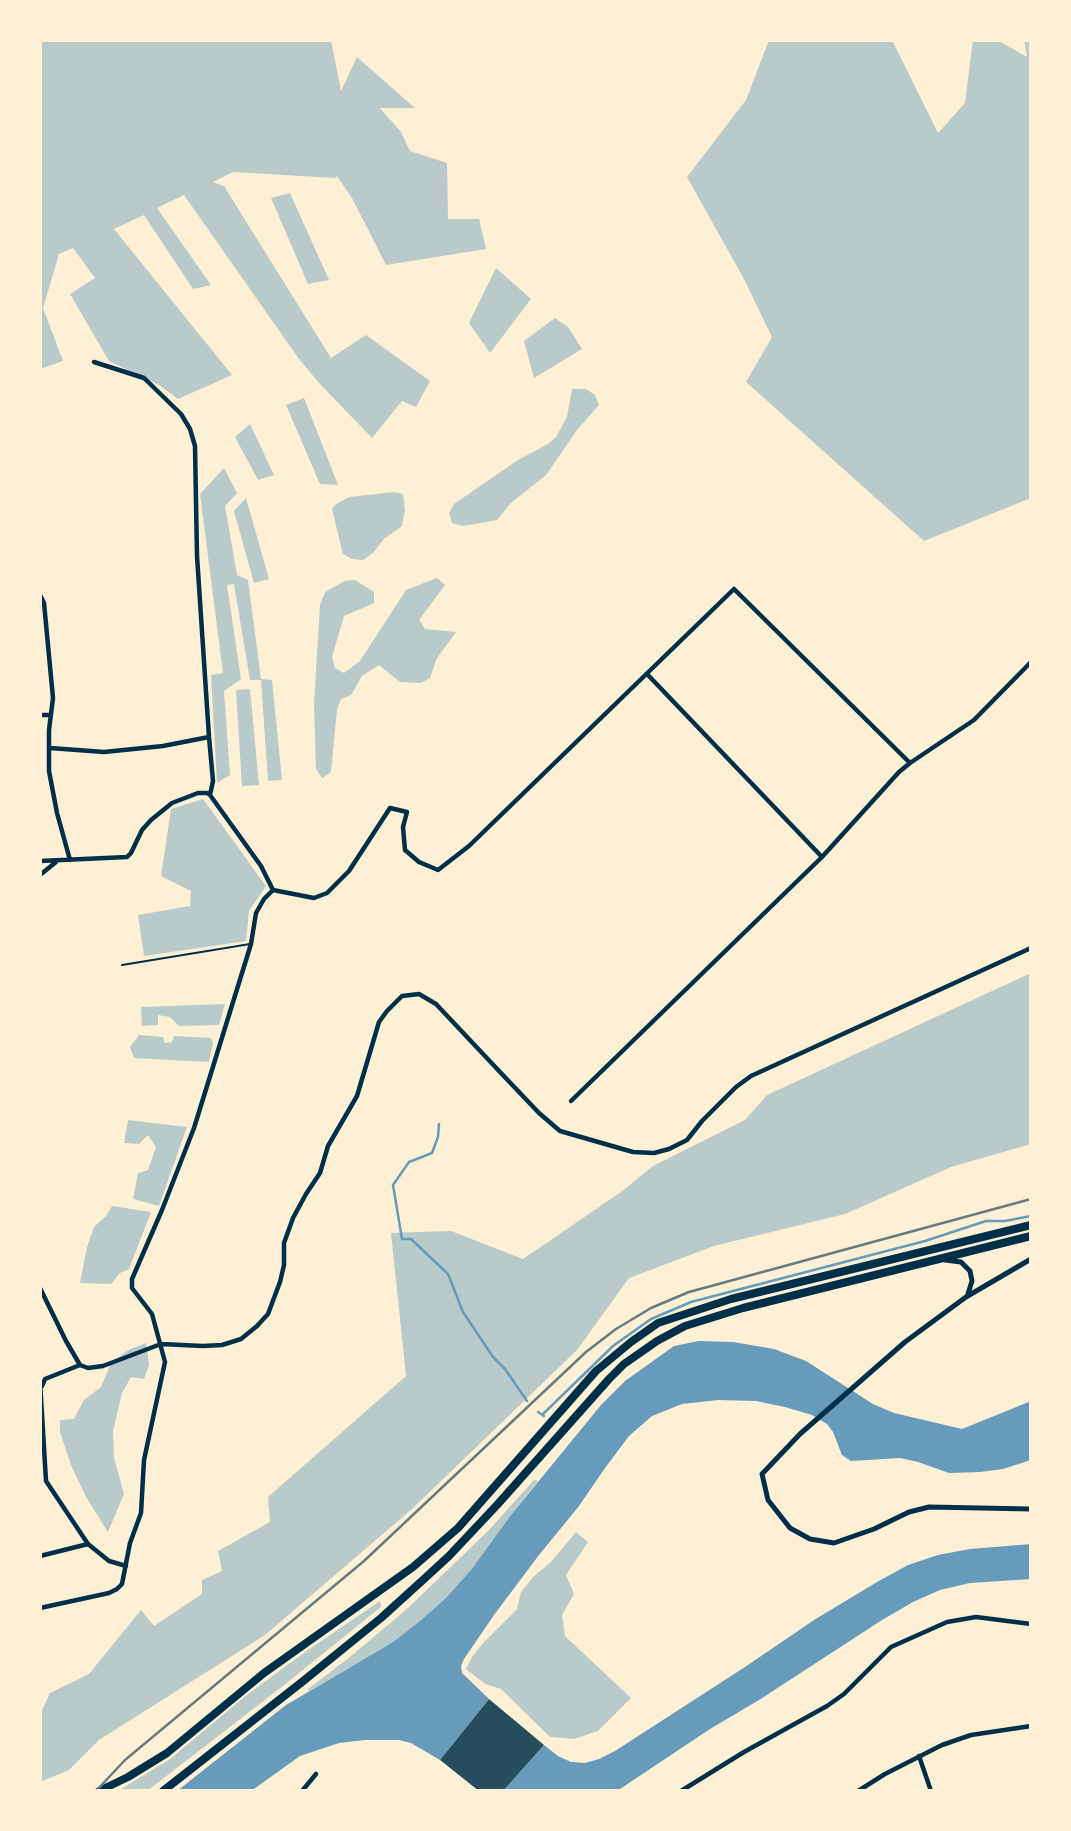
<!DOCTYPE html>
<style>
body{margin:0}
#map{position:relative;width:1071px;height:1831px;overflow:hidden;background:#fdf0d5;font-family:Merriweather,serif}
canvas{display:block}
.frame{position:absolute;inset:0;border:42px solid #fdf0d5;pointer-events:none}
</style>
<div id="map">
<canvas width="1071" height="1831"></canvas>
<div class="frame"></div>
</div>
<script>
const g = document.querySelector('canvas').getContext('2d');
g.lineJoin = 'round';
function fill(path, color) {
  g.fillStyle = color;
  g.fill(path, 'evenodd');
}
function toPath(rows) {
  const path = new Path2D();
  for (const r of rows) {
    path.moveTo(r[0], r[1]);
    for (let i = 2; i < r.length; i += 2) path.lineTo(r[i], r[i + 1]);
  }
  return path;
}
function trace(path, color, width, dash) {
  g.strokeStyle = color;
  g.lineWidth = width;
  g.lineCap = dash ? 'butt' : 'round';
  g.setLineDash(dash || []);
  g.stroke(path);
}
const green = toPath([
 [40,40,331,40,341,91,357,57,415,108,380,108,401,132,410,151,447,163,448,219,479,219,486,249,386,265,352,198,337,176,336,178,233,172,213,182,224,186,331,358,366,335,430,381,416,407,402,401,372,438,321,385,299,359,184,195,157,208,211,285,193,289,144,215,114,229,232,375,178,399,159,385,109,361,70,294,95,278,73,248,59,254,43,308,63,361,40,369],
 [769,40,892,40,938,133,965,103,973,40,997,40,1027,57,1024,40,1031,40,1031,498,924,541,746,382,772,337,744,279,687,177,746,100],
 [290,193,329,280,308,284,271,198],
 [496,268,531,299,490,353,469,323],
 [555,318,568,327,582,349,534,378,524,341],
 [572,389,586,389,595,395,599,405,577,430,546,475,511,503,497,520,463,526,452,523,449,513,454,504,518,460,548,444,556,437,567,417],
 [304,398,338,485,320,484,286,405],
 [250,424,274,475,258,480,235,437],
 [224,468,237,493,225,506,237,575,248,580,261,679,272,680,282,780,268,781,261,680,250,680,234,584,227,585,241,679,224,691,230,775,217,783,211,675,223,673,200,494],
 [394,492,403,494,405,510,402,526,384,539,373,553,363,560,352,559,343,554,332,509,335,505,349,497],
 [246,498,269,579,254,583,234,511],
 [437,578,445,585,419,620,425,629,456,632,437,658,430,678,421,683,400,682,379,665,362,676,351,695,341,699,337,709,331,772,322,778,316,769,314,704,320,605,325,592,345,581,355,580,374,592,374,603,344,616,332,657,335,668,344,673,360,661,406,590],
 [250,689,259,785,242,786,236,690],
 [203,799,266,886,249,911,246,941,144,956,138,915,190,906,191,891,161,876,171,809],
 [1031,973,1031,1144,951,1167,845,1214,714,1246,629,1278,577,1350,412,1509,265,1635,99,1740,69,1770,40,1782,40,1715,50,1693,89,1674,141,1610,154,1626,202,1594,202,1580,222,1571,218,1551,270,1522,268,1497,406,1376,391,1233,451,1231,523,1259,621,1192,653,1166,745,1120,767,1095],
 [225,1004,219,1025,179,1026,170,1017,158,1015,158,1025,142,1026,141,1007],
 [139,1035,163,1037,165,1043,172,1042,174,1036,211,1038,213,1043,209,1062,134,1058,130,1047],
 [128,1120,187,1127,159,1206,133,1199,138,1173,148,1170,156,1147,148,1135,139,1144,124,1143],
 [112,1206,151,1212,129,1269,120,1273,111,1284,80,1283,87,1247,94,1227,106,1216],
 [146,1343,149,1365,144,1379,131,1377,122,1393,113,1431,114,1458,124,1494,108,1532,86,1497,71,1465,60,1432,60,1420,74,1419,84,1400,101,1387,111,1363,128,1350],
 [534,1480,538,1481,511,1515,473,1569,446,1598,420,1621,393,1642,309,1691,308,1689,351,1656,408,1608,489,1530],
 [576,1532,588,1542,566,1575,574,1594,562,1615,565,1636,631,1698,598,1731,574,1739,550,1737,501,1689,485,1684,466,1669,472,1657,483,1643,517,1609,521,1592,533,1577,551,1562],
 [380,1601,381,1607,283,1686,147,1791,118,1791,170,1759,248,1694,308,1650]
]);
const water = toPath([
 [699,1341,733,1342,774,1349,806,1361,873,1404,894,1413,962,1429,1031,1401,1031,1460,1003,1469,980,1472,949,1473,918,1462,900,1458,851,1461,842,1455,833,1432,827,1424,812,1415,785,1407,756,1401,718,1400,682,1404,652,1416,629,1436,605,1468,579,1506,539,1555,494,1615,464,1659,461,1666,462,1673,489,1699,440,1760,411,1743,399,1740,365,1740,339,1743,300,1756,251,1791,177,1791,286,1705,393,1642,420,1621,446,1598,472,1569,511,1515,601,1405,625,1381,674,1346],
 [1031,1544,1031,1579,970,1583,940,1590,913,1602,882,1620,759,1700,710,1729,617,1791,503,1791,544,1745,558,1756,571,1762,585,1763,599,1759,615,1751,745,1667,814,1620,877,1582,908,1565,938,1555,970,1549]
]);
const stream = toPath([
 [439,1124,438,1137,432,1153,409,1162,393,1185,402,1239,411,1239,448,1274,463,1312,493,1357,505,1369,527,1401],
 [538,1412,544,1416],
 [542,1415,613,1346,651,1319,691,1302,925,1241,986,1221,1005,1221,1031,1216]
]);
const building = toPath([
 [489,1699,544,1745,503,1791,479,1791,440,1760]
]);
const service = toPath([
 [122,965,250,944]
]);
const minor = toPath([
 [94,362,144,378,181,414,190,429,195,446,197,556,209,737,213,781,210,795],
 [40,595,44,603,53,698,49,730,49,771,57,813,70,860],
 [647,674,822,857],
 [40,715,50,715],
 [50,748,104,752,163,746,209,737],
 [210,795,261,866,273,890],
 [40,861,127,857,131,853,142,830,151,820,172,803,198,793,207,793,210,795],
 [40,875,56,862],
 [273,890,314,898,327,893,349,871,390,808,407,812,403,827,405,850,419,862,438,870,469,846,734,589,910,763],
 [571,1101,822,857,899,772,910,763,974,720,1031,662],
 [40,1288,66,1341,80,1365,88,1368,103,1366,161,1344,203,1346,222,1345,241,1339,257,1326,268,1314,280,1282,284,1265,284,1243,293,1218,306,1194,320,1173,328,1146,357,1096,379,1022,387,1011,402,996,419,994,436,1004,500,1072,539,1113,560,1131,633,1152,654,1153,669,1149,687,1140,702,1121,736,1087,751,1076,1031,948],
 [40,1381,46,1481,88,1544,109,1561,126,1566],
 [42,1386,45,1379,80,1365],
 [40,1556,88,1544],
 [40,1608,109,1593,117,1589,122,1584,130,1543,141,1513,144,1460,165,1362,152,1314,132,1288,132,1279,162,1210,194,1128,251,944,256,913,264,899,273,890],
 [919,1756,931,1791],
 [302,1791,316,1774],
 [681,1791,744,1752,827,1706,844,1694,891,1647,947,1622,976,1617,1031,1624],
 [858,1791,885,1774,942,1745,971,1735,1031,1726]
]);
const tertiary = toPath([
 [1031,1259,966,1297,905,1342,800,1434,762,1474,768,1500,790,1528,810,1539,834,1543,874,1529,909,1512,929,1507,1031,1509],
 [945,1260,961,1262,970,1271,972,1281,968,1294]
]);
const motorway = toPath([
 [99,1791,128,1777,167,1753,264,1673,413,1567,458,1528,596,1371,631,1342,658,1323,731,1299,1031,1225],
 [163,1791,302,1682,381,1618,424,1579,449,1556,497,1505,609,1379,624,1364,657,1341,685,1326,743,1308,1031,1236]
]);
const rail = toPath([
 [96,1791,125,1760,364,1561,586,1352,616,1329,651,1308,689,1292,1031,1199]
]);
fill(green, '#b9caca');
fill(water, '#669bbc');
trace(stream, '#669bbc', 2.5);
fill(building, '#264d5e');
trace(service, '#003049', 2);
trace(minor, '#003049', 4.5);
trace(tertiary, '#003049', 5);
trace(motorway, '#003049', 8);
trace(rail, '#657d81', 2.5);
</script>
